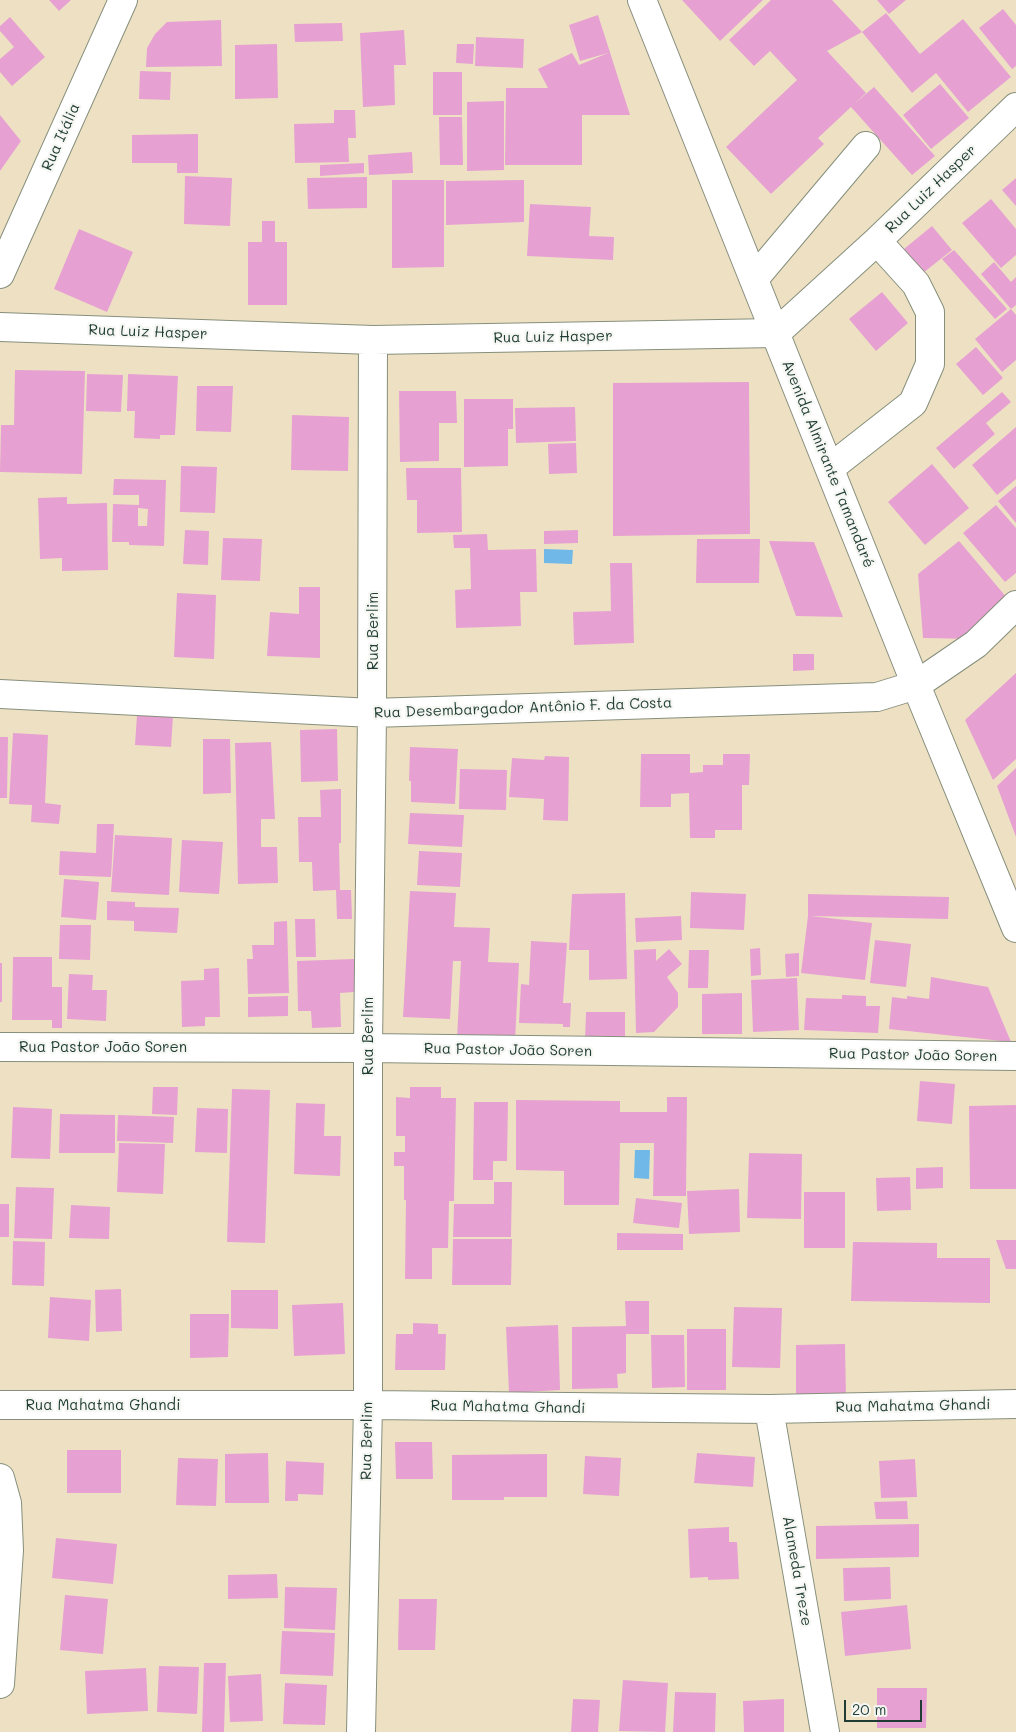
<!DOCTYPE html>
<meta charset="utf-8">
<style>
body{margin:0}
#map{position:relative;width:1016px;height:1732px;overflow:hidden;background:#eee1c3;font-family:Mali,sans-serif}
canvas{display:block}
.scale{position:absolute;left:844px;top:1700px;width:78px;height:22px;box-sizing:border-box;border:2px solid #1f3d34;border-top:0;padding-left:6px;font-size:15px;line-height:18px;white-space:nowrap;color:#1f3d34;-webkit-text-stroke:4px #f6f6f2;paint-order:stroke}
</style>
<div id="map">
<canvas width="1016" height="1732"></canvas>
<div class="scale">20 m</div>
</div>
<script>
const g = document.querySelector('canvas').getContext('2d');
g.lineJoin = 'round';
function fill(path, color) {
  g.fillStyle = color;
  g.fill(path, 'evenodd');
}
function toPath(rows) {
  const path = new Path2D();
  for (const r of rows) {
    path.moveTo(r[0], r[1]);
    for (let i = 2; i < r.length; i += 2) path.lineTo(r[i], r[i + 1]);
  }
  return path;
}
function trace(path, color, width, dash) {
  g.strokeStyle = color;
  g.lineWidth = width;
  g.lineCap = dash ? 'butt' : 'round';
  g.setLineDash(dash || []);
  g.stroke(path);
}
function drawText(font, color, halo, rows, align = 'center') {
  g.font = font + ' Mali,sans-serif';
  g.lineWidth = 4.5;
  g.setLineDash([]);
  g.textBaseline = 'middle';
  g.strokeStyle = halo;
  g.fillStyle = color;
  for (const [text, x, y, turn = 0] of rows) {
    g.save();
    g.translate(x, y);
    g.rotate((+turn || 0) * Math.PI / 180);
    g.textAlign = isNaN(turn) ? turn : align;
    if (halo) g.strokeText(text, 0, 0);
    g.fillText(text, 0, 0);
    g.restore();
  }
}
const water = toPath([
 [544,549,573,550,572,564,544,563],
 [635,1150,650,1150,649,1179,634,1178]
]);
const building = toPath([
 [49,0,71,0,59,11],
 [682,0,763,0,720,41],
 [771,0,832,0,862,32,827,51,866,93,853,105,874,87,935,156,912,175,851,107,818,138,824,144,771,194,726,147,797,80,770,51,754,66,729,40],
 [877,0,906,0,889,14],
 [1003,9,1016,25,1016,66,1012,69,979,28],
 [886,13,920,54,963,19,1011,77,968,112,936,73,912,93,862,32],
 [598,15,630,115,582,115,582,165,505,165,506,88,548,88,538,69,572,53,579,65,608,53,580,61,569,25],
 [10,17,45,57,12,86,0,72,0,59,14,47,0,31,0,26],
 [221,20,222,66,146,67,147,48,155,34,167,22],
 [342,23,343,41,295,42,294,24],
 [404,30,406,65,394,65,395,105,363,107,360,33],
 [476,37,524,39,523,68,475,66],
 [277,44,278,98,235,99,235,45],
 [457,44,474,44,473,64,456,63],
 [140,71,171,72,170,100,139,99],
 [433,72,462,72,462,115,433,115],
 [940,84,969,118,931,149,903,115],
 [504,101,504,170,467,171,467,102],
 [334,110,355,110,356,138,348,138,349,162,295,163,294,124,334,123],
 [0,115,21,141,0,171],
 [439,117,462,117,463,165,440,165],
 [198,134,198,173,177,173,177,163,132,163,132,135],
 [412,152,413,173,369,175,368,155],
 [364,163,364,173,320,176,320,165],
 [185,176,232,178,230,226,184,224],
 [367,177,367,208,308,209,307,178],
 [1016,178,1016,206,1002,190],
 [392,180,444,180,444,267,392,268],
 [524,180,524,222,446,225,446,181],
 [991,199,1016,229,1016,255,1001,268,962,223],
 [530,204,591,207,589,236,614,237,613,260,527,256],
 [262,221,275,221,275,242,287,242,287,305,248,305,248,242,262,242],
 [932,226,952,250,923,273,904,249],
 [79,229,133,252,107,312,54,289],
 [954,250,1007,309,995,319,942,259],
 [994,262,1011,282,1016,277,1016,305,1011,309,981,274],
 [882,292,908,323,876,351,849,319],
 [1011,309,1016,315,1016,360,1002,372,975,339],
 [976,347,1003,378,983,395,956,364],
 [15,370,85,371,82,474,0,472,1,425,14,425],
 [87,374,123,375,121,412,86,411],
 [128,374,178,376,175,435,160,435,160,439,134,438,135,411,127,411],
 [749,382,750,534,613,536,613,383],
 [197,386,233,386,231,432,196,431],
 [399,391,456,391,457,423,439,423,439,461,400,462],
 [1002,392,1011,402,986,423,995,434,954,469,936,448],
 [464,399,513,399,513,429,508,429,508,466,464,467],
 [575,407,576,441,516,443,515,408],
 [292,415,349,417,348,471,291,470],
 [1016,427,1016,479,997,495,972,465],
 [576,443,577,473,549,474,548,444],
 [932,464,969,508,925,545,888,502],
 [181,466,217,467,215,513,180,512],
 [406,468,461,468,462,532,417,533,417,500,407,500],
 [114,479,166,480,164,546,129,545,129,542,112,542,113,504,139,505,139,495,113,495],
 [138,508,148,509,147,526,138,526],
 [1016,486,1016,523,998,501],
 [67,497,67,504,107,503,108,570,62,571,62,558,40,559,38,498],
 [996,505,1016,528,1016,573,1005,582,963,533],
 [185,530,209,531,208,565,183,564],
 [578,530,578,543,544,544,544,531],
 [487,534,488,550,536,549,537,592,520,592,521,626,456,628,455,590,471,589,470,548,454,548,453,535],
 [223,538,262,539,260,581,221,580],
 [697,539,760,539,759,583,696,583],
 [769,541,814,542,843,617,796,616],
 [959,541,1013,605,973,639,923,638,918,574],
 [610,563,632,563,634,643,574,645,573,612,611,611],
 [299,587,320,587,320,658,267,656,270,612,299,614],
 [177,593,216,595,214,659,174,657],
 [793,654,814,654,814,670,793,671],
 [1016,673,1016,759,993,780,965,720],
 [137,715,173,716,171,747,135,745],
 [337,729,338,781,301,782,300,730],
 [13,733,48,735,45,803,61,805,59,824,31,822,32,805,9,804],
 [0,737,8,737,7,798,0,798],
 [203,739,230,739,231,793,203,794],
 [271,742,275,819,261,819,261,847,277,847,278,883,238,884,235,743],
 [410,747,458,749,455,804,411,802,411,781,409,781],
 [641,754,690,754,690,773,703,772,703,765,723,765,723,754,750,754,749,785,742,785,742,830,715,830,715,838,690,838,689,793,671,794,671,807,640,807],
 [545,756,569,757,568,821,543,820,544,799,509,797,512,758,544,760],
 [1016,768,1016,837,997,786],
 [460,769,507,770,506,810,459,809],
 [341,789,341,843,339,843,340,890,351,890,352,919,337,919,336,890,313,891,312,862,299,862,298,817,321,817,320,790],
 [410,813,464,815,462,847,408,844],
 [97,824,114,824,111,877,59,875,60,851,96,853],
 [115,835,172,838,169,895,111,892],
 [182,840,223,842,219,894,179,892],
 [419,851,462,853,460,887,417,885],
 [64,879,99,882,96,920,61,917],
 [410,891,456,893,454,927,490,928,488,962,519,963,515,1041,457,1039,461,961,453,961,450,1019,403,1017],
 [691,892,746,894,744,930,690,928],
 [625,893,627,979,589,980,589,950,569,950,572,894],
 [808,894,949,897,948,919,811,916,872,923,865,980,801,973,808,916],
 [107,901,135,902,135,907,179,908,177,933,134,931,134,921,107,920],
 [681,916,682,940,636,942,635,918],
 [295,919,315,919,316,957,296,957],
 [287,921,289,993,248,994,247,959,253,959,252,945,274,945,274,922],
 [60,925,91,925,90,960,59,959],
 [875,940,911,944,906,987,870,983],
 [531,941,567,943,563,1003,571,1003,570,1027,563,1027,563,1024,519,1023,521,984,529,985],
 [760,948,761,975,751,976,750,949],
 [656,949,656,961,669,949,682,964,667,977,678,993,678,1007,654,1032,636,1033,634,950],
 [689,950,709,950,708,988,688,988],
 [799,953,799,976,786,977,785,954],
 [13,957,52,957,52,987,62,987,62,1028,52,1028,52,1020,12,1020],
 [354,959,354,992,340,993,341,1027,312,1028,311,1011,298,1011,297,961],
 [0,963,2,963,2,1002,0,1002],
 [219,968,220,1017,205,1017,205,1026,182,1027,181,981,204,980,204,969],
 [69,974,93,975,92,990,107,990,106,1021,67,1019],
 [931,977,988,987,1011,1042,889,1029,892,997,907,999,907,996,929,999],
 [797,978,799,1030,753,1032,751,980],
 [742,993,742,1034,702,1034,702,994],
 [842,995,866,996,866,1006,880,1006,878,1033,804,1030,806,998,842,999],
 [288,996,288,1016,248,1017,248,997],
 [586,1012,625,1012,625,1042,585,1041],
 [920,1081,955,1084,952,1124,917,1121],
 [153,1087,178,1087,177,1115,152,1114],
 [410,1087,441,1087,441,1098,456,1098,454,1201,449,1201,448,1248,432,1248,432,1279,405,1279,406,1200,404,1200,404,1166,394,1166,394,1152,405,1152,405,1136,396,1136,396,1097,410,1098],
 [232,1089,270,1090,265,1243,227,1242],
 [667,1097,687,1097,686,1196,653,1196,654,1143,620,1143,619,1205,564,1205,564,1171,516,1170,516,1100,620,1101,620,1112,667,1112],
 [474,1102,508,1102,507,1161,493,1161,493,1180,473,1180],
 [296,1103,325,1104,324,1136,341,1136,340,1176,294,1174],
 [1016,1105,1016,1189,970,1189,969,1106],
 [13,1107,52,1109,50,1159,11,1158],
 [197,1108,228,1109,227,1153,195,1152],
 [60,1114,115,1115,115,1153,59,1153],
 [118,1115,174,1117,173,1143,117,1141],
 [119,1143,165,1144,163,1194,117,1192],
 [749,1153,802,1154,801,1219,747,1218],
 [943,1167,943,1188,916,1189,916,1168],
 [910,1177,911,1210,877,1211,876,1178],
 [494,1182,512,1182,511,1237,453,1237,454,1204,494,1204],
 [16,1187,54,1188,52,1239,14,1238],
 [739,1189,740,1232,689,1234,687,1191],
 [804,1192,845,1192,845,1248,804,1248],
 [636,1198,682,1203,679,1228,633,1223],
 [0,1204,9,1204,9,1237,0,1237],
 [71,1205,110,1207,109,1239,69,1238],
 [617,1233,683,1234,683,1250,617,1250],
 [453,1239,512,1239,511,1285,452,1285],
 [996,1240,1016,1240,1016,1269,1006,1269],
 [13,1241,45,1242,44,1286,12,1285],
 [853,1242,937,1243,937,1258,990,1258,990,1303,851,1301],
 [121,1289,122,1331,96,1332,95,1290],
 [231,1290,278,1290,278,1329,231,1328],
 [50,1297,91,1300,89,1341,48,1338],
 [625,1301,649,1301,649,1334,626,1334,626,1373,617,1374,618,1388,572,1389,572,1327,626,1326],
 [343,1303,345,1354,294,1356,292,1305],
 [734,1307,782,1308,780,1368,732,1367],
 [190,1314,229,1314,228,1357,190,1358],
 [413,1323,438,1324,438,1334,446,1334,445,1370,395,1370,396,1334,413,1334],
 [558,1325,560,1390,509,1393,506,1327],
 [687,1329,726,1329,726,1390,687,1390],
 [651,1335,684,1335,685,1387,652,1388],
 [845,1344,846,1400,796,1400,796,1345],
 [395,1442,432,1442,433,1479,396,1479],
 [67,1450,121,1450,121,1493,67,1493],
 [268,1453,269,1503,225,1503,225,1454],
 [697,1453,755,1457,753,1487,694,1483],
 [547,1454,547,1497,504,1497,504,1500,452,1500,452,1455],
 [585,1456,621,1458,619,1496,583,1494],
 [178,1458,218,1459,216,1506,176,1505],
 [915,1459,917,1497,881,1498,879,1461],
 [286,1461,324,1463,323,1495,298,1494,298,1501,285,1501],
 [907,1501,908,1519,876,1519,874,1502],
 [919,1524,919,1557,816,1559,816,1526],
 [729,1527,729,1542,737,1542,739,1579,708,1580,708,1577,690,1578,688,1529],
 [56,1538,117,1544,113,1584,52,1578],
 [890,1567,891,1599,844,1601,843,1568],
 [277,1574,278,1598,228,1599,228,1575],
 [285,1587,337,1588,335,1630,284,1628],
 [65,1595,108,1599,103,1654,60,1650],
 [399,1599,437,1599,435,1650,398,1650],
 [907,1605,911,1649,845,1656,841,1612],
 [282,1631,335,1633,333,1676,280,1674],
 [204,1663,226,1663,224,1732,202,1732],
 [159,1666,199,1667,197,1714,157,1712],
 [146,1668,148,1711,87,1714,85,1671],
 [261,1674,263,1721,230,1722,228,1676],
 [623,1680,668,1683,665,1732,619,1731],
 [285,1683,327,1685,325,1725,283,1724],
 [877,1688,927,1688,926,1728,877,1728],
 [675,1692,716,1693,715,1732,673,1732],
 [573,1699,600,1700,598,1732,571,1732],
 [784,1699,784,1732,744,1732,743,1701]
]);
const minor = toPath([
 [0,274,123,0],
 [754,279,866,146],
 [0,327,373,340,776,333,877,241,1016,107],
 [830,468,913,403,930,364,930,312,916,284,877,241],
 [0,694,372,713,877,697,916,685,976,644,1016,605],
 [0,1047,368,1048,1016,1056],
 [0,1405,368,1405,769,1409,1016,1404],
 [769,1409,825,1732],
 [0,1478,7,1503,9,1550,0,1684],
 [361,1732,368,1405,368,1048,372,713,373,340]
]);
const highway = toPath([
 [642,0,916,685,1016,928]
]);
const streetNames = [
 ["Rua Itália",61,137,-66],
 ["Rua Luiz Hasper",931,189,-44],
 ["Rua Luiz Hasper",148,332,2],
 ["Rua Luiz Hasper",553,337,-1],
 ["Avenida Almirante Tamandaré",828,464,68],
 ["Rua Berlim",373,631,-90],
 ["Rua Desembargador Antônio F. da Costa",523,708,-2],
 ["Rua Berlim",368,1036,-90],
 ["Rua Pastor João Soren",103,1047],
 ["Rua Pastor João Soren",508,1050,1],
 ["Rua Pastor João Soren",913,1055,1],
 ["Rua Mahatma Ghandi",103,1405],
 ["Rua Mahatma Ghandi",913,1406,-1],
 ["Rua Mahatma Ghandi",508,1407,1],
 ["Rua Berlim",367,1441,-89],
 ["Alameda Treze",797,1571,80]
];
fill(water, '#6fb8e7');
fill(building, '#e6a1d2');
trace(minor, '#868f7c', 30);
trace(highway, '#868f7c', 30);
trace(minor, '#fff', 28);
trace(highway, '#fff', 28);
drawText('15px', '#1f3d34', '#f6f6f2', streetNames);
</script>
